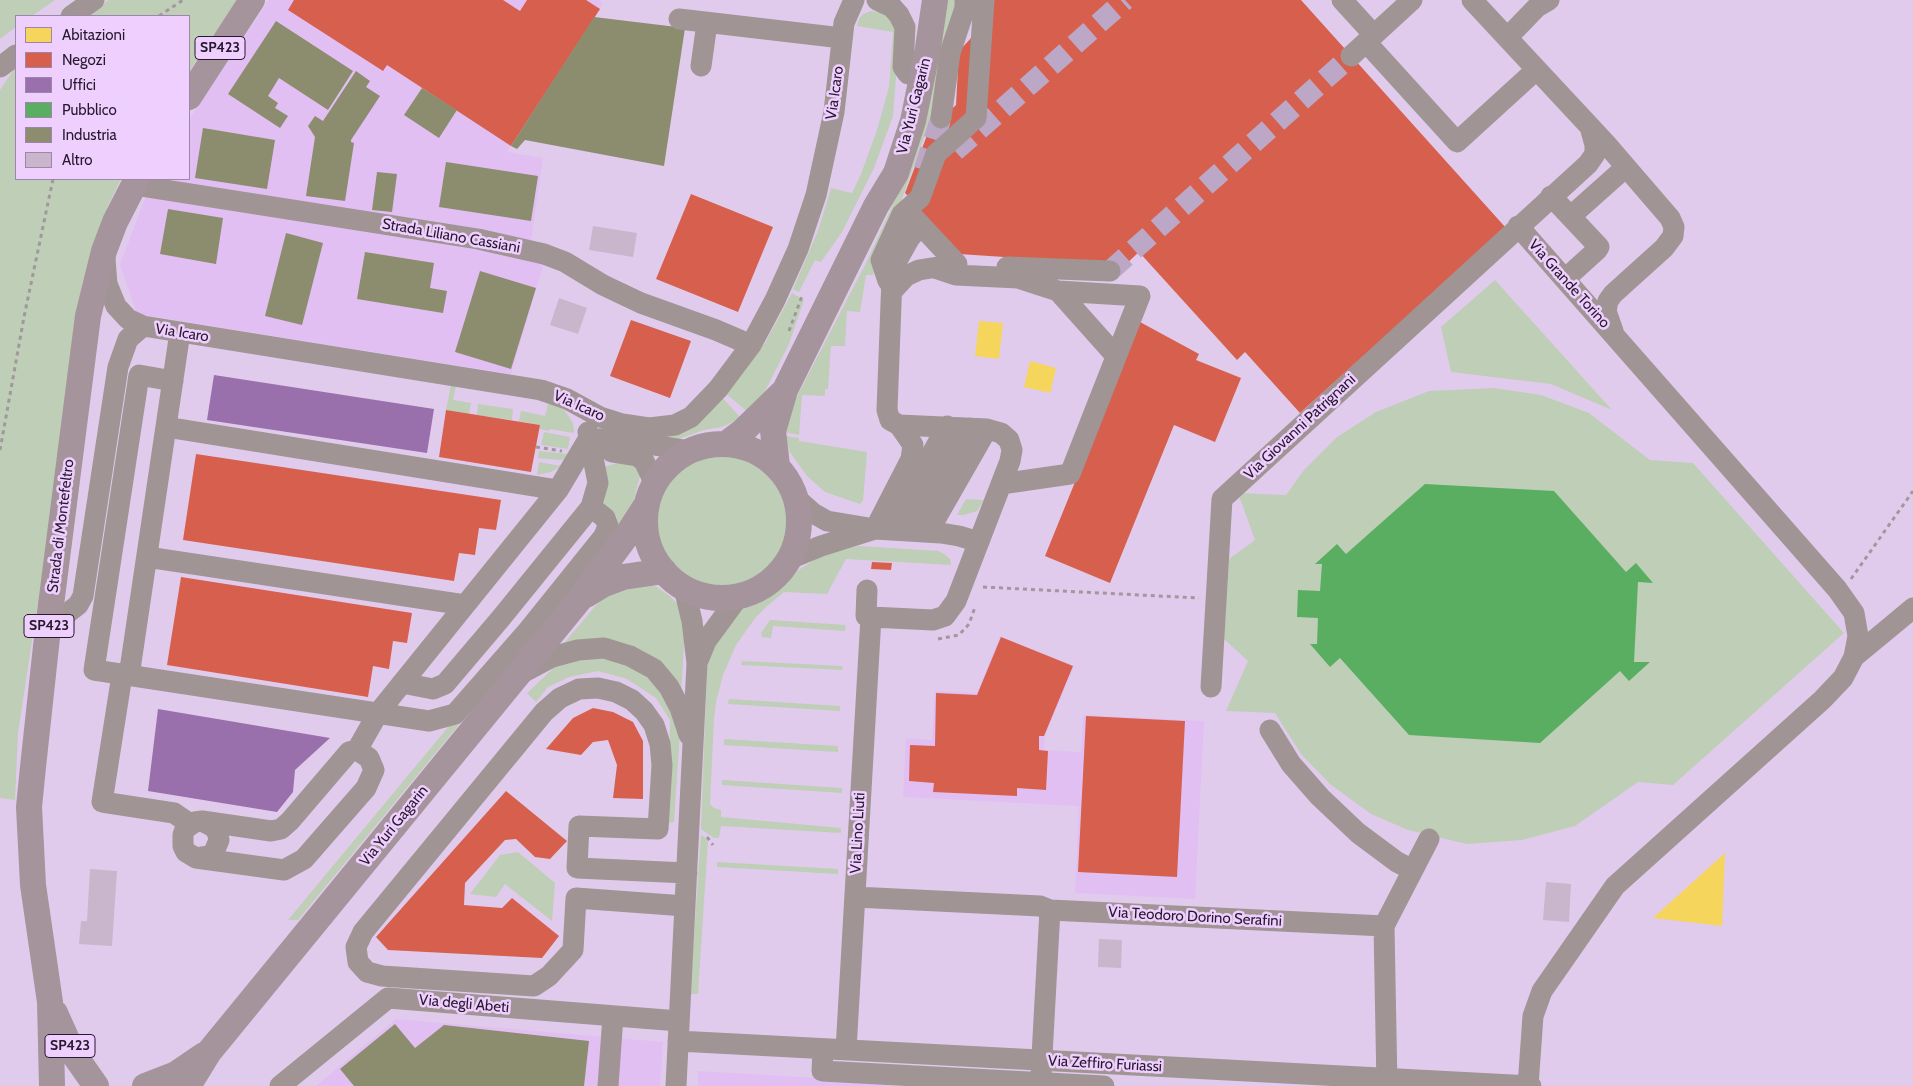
<!DOCTYPE html>
<style>
body{margin:0}
#map{position:relative;width:1913px;height:1086px;overflow:hidden;background:#e1cbec;font-family:Cabin,sans-serif}
canvas{display:block}
.legend{position:absolute;left:15px;top:15px;width:175px;height:165px;box-sizing:border-box;background:#eecffe;border:1px solid #9e86aa;margin:0;padding:6px 9px;list-style:none;font-size:15px;color:#26182d}
.legend li{display:flex;align-items:center;gap:10px;height:25px}
.legend b{width:25px;border:1px solid #9e86aa}
</style>
<div id="map">
<canvas width="1913" height="1086"></canvas>
<ul class="legend">
<li><b style="height:14px;background:#f6d55c"></b>Abitazioni</li>
<li><b style="height:14px;background:#d6604d"></b>Negozi</li>
<li><b style="height:14px;background:#9970ab"></b>Uffici</li>
<li><b style="height:14px;background:#5aae61"></b>Pubblico</li>
<li><b style="height:14px;background:#8c8c6e"></b>Industria</li>
<li><b style="height:14px;background:#c9b5cc"></b>Altro</li>
</ul>
</div>
<script>
const g = document.querySelector('canvas').getContext('2d');
g.lineJoin = 'round';
function fill(path, color) {
  g.fillStyle = color;
  g.fill(path, 'evenodd');
}
function toPath(rows) {
  const path = new Path2D();
  for (const r of rows) {
    if (r.length === 3) {
      path.moveTo(r[0] + r[2], r[1]);
      path.arc(r[0], r[1], r[2], 0, 2 * Math.PI);
      continue;
    }
    path.moveTo(r[0], r[1]);
    for (let i = 2; i < r.length; i += 2) path.lineTo(r[i], r[i + 1]);
  }
  return path;
}
function trace(path, color, width, dash) {
  g.strokeStyle = color;
  g.lineWidth = width;
  g.lineCap = dash ? 'butt' : 'round';
  g.setLineDash(dash || []);
  g.stroke(path);
}
function drawText(font, color, halo, rows, align = 'center') {
  g.font = font + ' Cabin,sans-serif';
  g.lineWidth = 5;
  g.setLineDash([]);
  g.textBaseline = 'middle';
  g.strokeStyle = halo;
  g.fillStyle = color;
  for (const [text, x, y, turn = 0] of rows) {
    g.save();
    g.translate(x, y);
    g.rotate((+turn || 0) * Math.PI / 180);
    g.textAlign = isNaN(turn) ? turn : align;
    if (halo) g.strokeText(text, 0, 0);
    g.fillText(text, 0, 0);
    g.restore();
  }
}
const built = toPath([
 [269,0,600,0,602,5,507,152,543,158,529,255,545,260,511,374,137,314,120,265,152,179,189,179,189,120],
 [1000,636,1074,666,1045,736,1044,750,1081,752,1083,715,1204,721,1195,899,1075,893,1079,806,903,797,906,738,932,740,935,691,977,693],
 [396,1019,663,1042,660,1086,316,1086],
 [698,1071,889,1082,889,1086,698,1086]
]);
const green = toPath([
 [0,0,55,0,32,16,16,16,16,27,0,39],
 [109,0,237,0,189,72,189,16,85,16],
 [942,0,958,0,935,105,929,124,899,207,875,262,873,275,866,275,860,312,847,311,845,346,831,346,828,389,825,389,825,396,802,395,799,435,784,432,794,402,866,263,890,211,912,152],
 [877,8,897,26,898,52,893,116,874,168,842,232,821,262,815,260,799,292,793,289,818,231,831,188,852,193,861,174,877,130,889,87,893,32,857,26,859,19,863,14,871,11,877,12],
 [16,66,16,179,121,179,107,208,55,490,18,733,15,800,0,798,0,90],
 [1495,280,1612,410,1551,384,1451,372,1441,327],
 [792,293,804,300,789,344,762,397,748,412,726,394,765,343],
 [451,385,456,386,453,400,471,403,469,414,446,410],
 [1494,388,1541,395,1589,413,1650,460,1693,463,1844,633,1673,785,1638,782,1575,826,1522,840,1467,844,1408,830,1371,814,1330,784,1301,754,1275,713,1226,711,1248,661,1224,639,1229,559,1255,540,1238,493,1286,495,1304,470,1337,437,1376,412,1429,391],
 [720,395,741,418,722,427,704,430,676,440,657,434],
 [550,402,559,405,565,411,573,423,574,431,573,433,550,429,549,431,540,429,540,425,519,421,521,411,545,416,548,404],
 [478,404,513,409,512,420,477,415],
 [544,432,570,437,568,449,541,445],
 [786,436,799,438,799,441,867,452,863,501,860,504,825,492,807,476,789,451],
 [539,451,567,454,565,459,560,460,538,458],
 [722,521,67],
 [624,461,635,464,640,476,630,514,620,529,298,920,288,920,615,526,617,517,596,500,600,468],
 [539,462,561,466,551,472,537,475],
 [966,499,984,500,977,511,964,515,957,515],
 [859,546,938,551,944,554,950,559,951,565,846,559,827,594,784,592,766,607,756,617,736,645,723,675,716,702,714,719,710,804,714,808,721,810,721,817,841,828,841,833,721,826,719,838,714,838,701,829,707,668,710,650,738,611,761,602,777,591,800,569,819,557,841,549],
 [647,583,657,587,671,597,677,604,685,629,681,695,655,664,559,649,603,597],
 [770,620,846,625,845,631,773,626,771,638,762,637,761,633],
 [599,656,637,666,672,705,680,732,674,822,668,823,670,720,656,698,627,679,598,671,569,677,548,687,536,702,527,693,558,664],
 [742,661,842,666,843,670,741,665],
 [729,699,840,706,840,711,728,704],
 [724,739,838,746,838,752,724,745],
 [722,780,842,788,842,793,722,785],
 [701,834,708,841,698,994,690,994],
 [518,852,555,883,552,921,505,884,496,897,470,894,500,855],
 [717,862,838,869,838,874,717,867]
]);
const homes = toPath([
 [979,321,1003,323,999,359,975,356],
 [1030,361,1056,368,1050,393,1024,387],
 [1725,853,1722,926,1653,918]
]);
const shops = toPath([
 [294,0,503,0,520,11,527,0,586,0,600,9,511,146,387,65,383,71,288,10],
 [975,0,1301,0,1506,228,1300,413,1245,352,1237,360,1139,252,1125,265,959,254,909,197,905,193,929,130,956,105,959,51,973,36],
 [691,194,773,227,738,312,656,279],
 [631,320,691,341,670,398,610,376],
 [1140,322,1199,354,1196,360,1241,378,1215,442,1174,425,1110,583,1045,556],
 [446,410,540,425,531,472,439,457],
 [196,454,501,500,496,530,479,528,475,555,459,553,454,581,183,540],
 [872,562,892,563,891,570,871,569],
 [181,577,412,613,407,643,393,641,389,669,373,666,368,697,167,665],
 [1001,637,1073,666,1044,736,1039,736,1039,750,1048,751,1046,790,1017,788,1017,796,933,792,934,783,909,781,910,745,935,746,936,693,977,695],
 [593,708,613,712,633,722,643,741,643,799,613,798,617,765,608,740,593,742,581,755,546,749,573,718],
 [1086,716,1185,721,1177,877,1078,872],
 [506,791,567,841,550,859,535,857,516,839,505,840,465,883,464,905,502,908,512,898,559,936,542,958,388,950,376,937]
]);
const offices = toPath([
 [214,375,434,409,427,453,207,420],
 [158,709,330,738,295,770,293,792,277,812,148,791]
]);
const public = toPath([
 [1425,484,1554,491,1626,572,1636,563,1653,583,1638,582,1634,662,1650,662,1629,681,1620,671,1540,743,1409,735,1340,658,1330,667,1310,644,1317,644,1318,618,1297,617,1298,590,1320,591,1322,564,1315,564,1337,544,1346,554]
]);
const industry = toPath([
 [594,17,685,28,664,166,525,140,517,149,511,146],
 [276,21,353,71,328,110,279,78,268,96,278,103,275,108,288,116,280,128,228,94],
 [356,71,370,81,366,87,380,96,351,140,351,142,354,143,345,201,306,196,315,137,308,126,315,116,323,121],
 [422,88,457,110,439,138,404,115],
 [203,128,275,140,267,189,195,178],
 [446,162,538,176,531,221,439,207],
 [377,172,397,174,392,212,372,210],
 [168,209,223,218,216,264,160,254],
 [286,233,323,243,302,325,265,316],
 [365,252,434,263,430,288,447,291,443,313,357,299],
 [480,271,536,288,511,369,455,352],
 [395,1024,415,1048,444,1025,589,1041,584,1086,354,1086,340,1069]
]);
const building = toPath([
 [593,226,637,233,633,257,589,250],
 [559,298,587,308,578,334,550,325],
 [90,869,117,871,112,946,79,944,81,921,87,921],
 [1546,882,1571,884,1569,922,1543,920],
 [1099,939,1122,940,1121,968,1098,967]
]);
const minorTunnel = toPath([
 [955,151,1125,0],
 [924,170,941,118],
 [1110,271,1351,56]
]);
const path = toPath([
 [159,16,183,0],
 [789,331,802,296],
 [536,447,562,451],
 [0,450,24,317,53,179],
 [1851,579,1913,491],
 [983,587,1199,598],
 [938,639,959,635,969,624,975,607],
 [707,837,713,845]
]);
const minor = toPath([
 [877,0,892,7,899,15,905,27,903,67,908,74],
 [1342,0,1374,35],
 [1472,0,1608,146,1670,218,1674,227,1673,236,1664,248,1613,294,1608,301,1606,311,1613,331],
 [71,16,94,0],
 [679,19,842,38],
 [1507,38,1537,7,1549,0],
 [1366,42,1457,142,1536,70],
 [1351,56,1412,0],
 [701,66,707,23],
 [0,67,16,55],
 [941,118,950,53,965,8,965,0],
 [134,185,478,239,544,254,565,262,603,285,641,303,716,330,751,345],
 [1551,196,1599,247,1597,250,1565,279],
 [1571,216,1626,167],
 [914,218,957,264],
 [1518,226,1837,589,1854,613,1858,636,1854,657,1843,678,1822,700,1615,886,1542,991,1533,1016,1528,1086],
 [105,259,107,284,116,306,128,319,143,326,541,390,567,399,600,417,622,424,649,428,675,425,691,417,718,389,751,345,775,300,798,249,816,195,834,112,844,23,854,0],
 [1007,267,1110,271],
 [935,268,956,275,1018,278,1058,291,1140,296,1070,474,1001,484],
 [888,281,881,260,902,214,920,198,936,154,976,118,984,0],
 [893,290,906,276,919,270,950,265],
 [1058,291,1116,356],
 [173,381,139,375,94,670,429,721,455,714,526,633,604,536,608,526,605,518,591,507],
 [166,427,558,490],
 [589,438,654,445,690,451],
 [612,452,637,456,644,461,655,484],
 [796,498,813,513,827,521,875,529,941,533,959,536,979,542],
 [897,518,947,426],
 [911,531,970,428],
 [928,532,987,429],
 [147,557,465,605],
 [789,559,821,546,875,529,911,459,913,445,899,425,890,420,887,410,892,277,895,264,909,239,921,225],
 [866,616,867,590],
 [48,628,78,605,83,596,118,367,128,339,143,326],
 [1854,657,1913,608],
 [697,663,706,641,739,596],
 [522,673,552,657,578,650,604,648,630,656,654,669,669,687,680,708,689,735],
 [122,675,102,802,174,813,190,824],
 [129,676,180,332],
 [402,683,433,689,445,684,501,618,591,507,598,483,588,432],
 [1211,687,1222,499,1588,164,1595,154,1595,145,1590,127],
 [1270,730,1291,764,1320,797,1358,833,1397,862,1413,870],
 [357,750,369,758,374,770,366,788,304,859,284,870,196,858,186,852,183,846,183,835,185,829,195,822,202,821,271,831,281,829,290,821,349,752,357,750],
 [357,750,378,713,558,490,589,438],
 [196,858,209,856,214,852,219,840,217,831,212,826,202,821],
 [855,897,1040,906,1050,910,1384,926],
 [685,906,576,898,573,950,549,976,534,986,382,976,367,972,358,962,356,947,363,932,544,712,560,698,579,689,598,688,616,692,632,700,644,711,654,725,660,744,662,765,658,829,579,826,577,868,687,873],
 [678,1041,1531,1086],
 [823,1049,822,1071,1104,1086],
 [846,1050,871,617,933,620,945,616,956,601,1010,461,1012,450,1009,440,1001,433,987,429,899,425],
 [1041,1074,1050,910],
 [280,1086,388,998,679,1021],
 [608,1086,613,1016],
 [676,1086,697,663,692,621,684,588],
 [1387,1086,1384,926,1429,839]
]);
const major = toPath([
 [189,97,252,0],
 [726,444,743,431,782,393],
 [722,521,77],
 [777,466,773,431,785,390,876,206,896,173,913,121,928,48,935,0],
 [586,595,604,584,623,577,664,571],
 [55,1013,73,1053,96,1086],
 [52,1086,50,1002,33,885,29,807,33,767,48,628,88,316,104,251,115,222,137,179],
 [145,1086,176,1074,204,1055],
 [188,1086,209,1052,579,600,627,535,647,504]
]);
const shields = [
 [220,48,50],
 [49,626,50],
 [70,1046,50]
];
const shieldNames = [
 ["SP423",220,48],
 ["SP423",49,626],
 ["SP423",70,1046]
];
const streetNames = [
 ["Via Icaro",835,93,-82],
 ["Via Yuri Gagarin",914,106,-76],
 ["Strada Liliano Cassiani",451,236,10],
 ["Via Grande Torino",1569,284,48],
 ["Via Icaro",182,333,9],
 ["Via Icaro",579,406,24],
 ["Via Giovanni Patrignani",1300,427,-43],
 ["Strada di Montefeltro",61,526,-83],
 ["Via Yuri Gagarin",394,826,-51],
 ["Via Lino Liuti",858,833,-87],
 ["Via Teodoro Dorino Serafini",1195,917,3],
 ["Via degli Abeti",464,1004,5],
 ["Via Zeffiro Furiassi",1105,1064,3]
];
fill(built, '#e1bff2');
fill(green, '#bfceb6');
fill(homes, '#f6d55c');
fill(shops, '#d6604d');
fill(offices, '#9970ab');
fill(public, '#5aae61');
fill(industry, '#8c8c6e');
fill(building, '#c9b5cc');
trace(minorTunnel, '#bca7c6', 21, [21, 11]);
trace(path, '#a2979c', 3, [4, 4]);
trace(minor, '#a09494', 21);
trace(major, '#a5949c', 26);
for (const [x, y, w] of shields) {
  const box = new Path2D();
  box.roundRect(x - w / 2, y - 11.5, w, 23, 4);
  g.fillStyle = '#eecffe';
  g.fill(box);
  trace(box, '#26182d', 1);
}
drawText('bold 14px', '#26182d', null, shieldNames);
drawText('15px', '#26182d', '#eecffe', streetNames);
</script>
